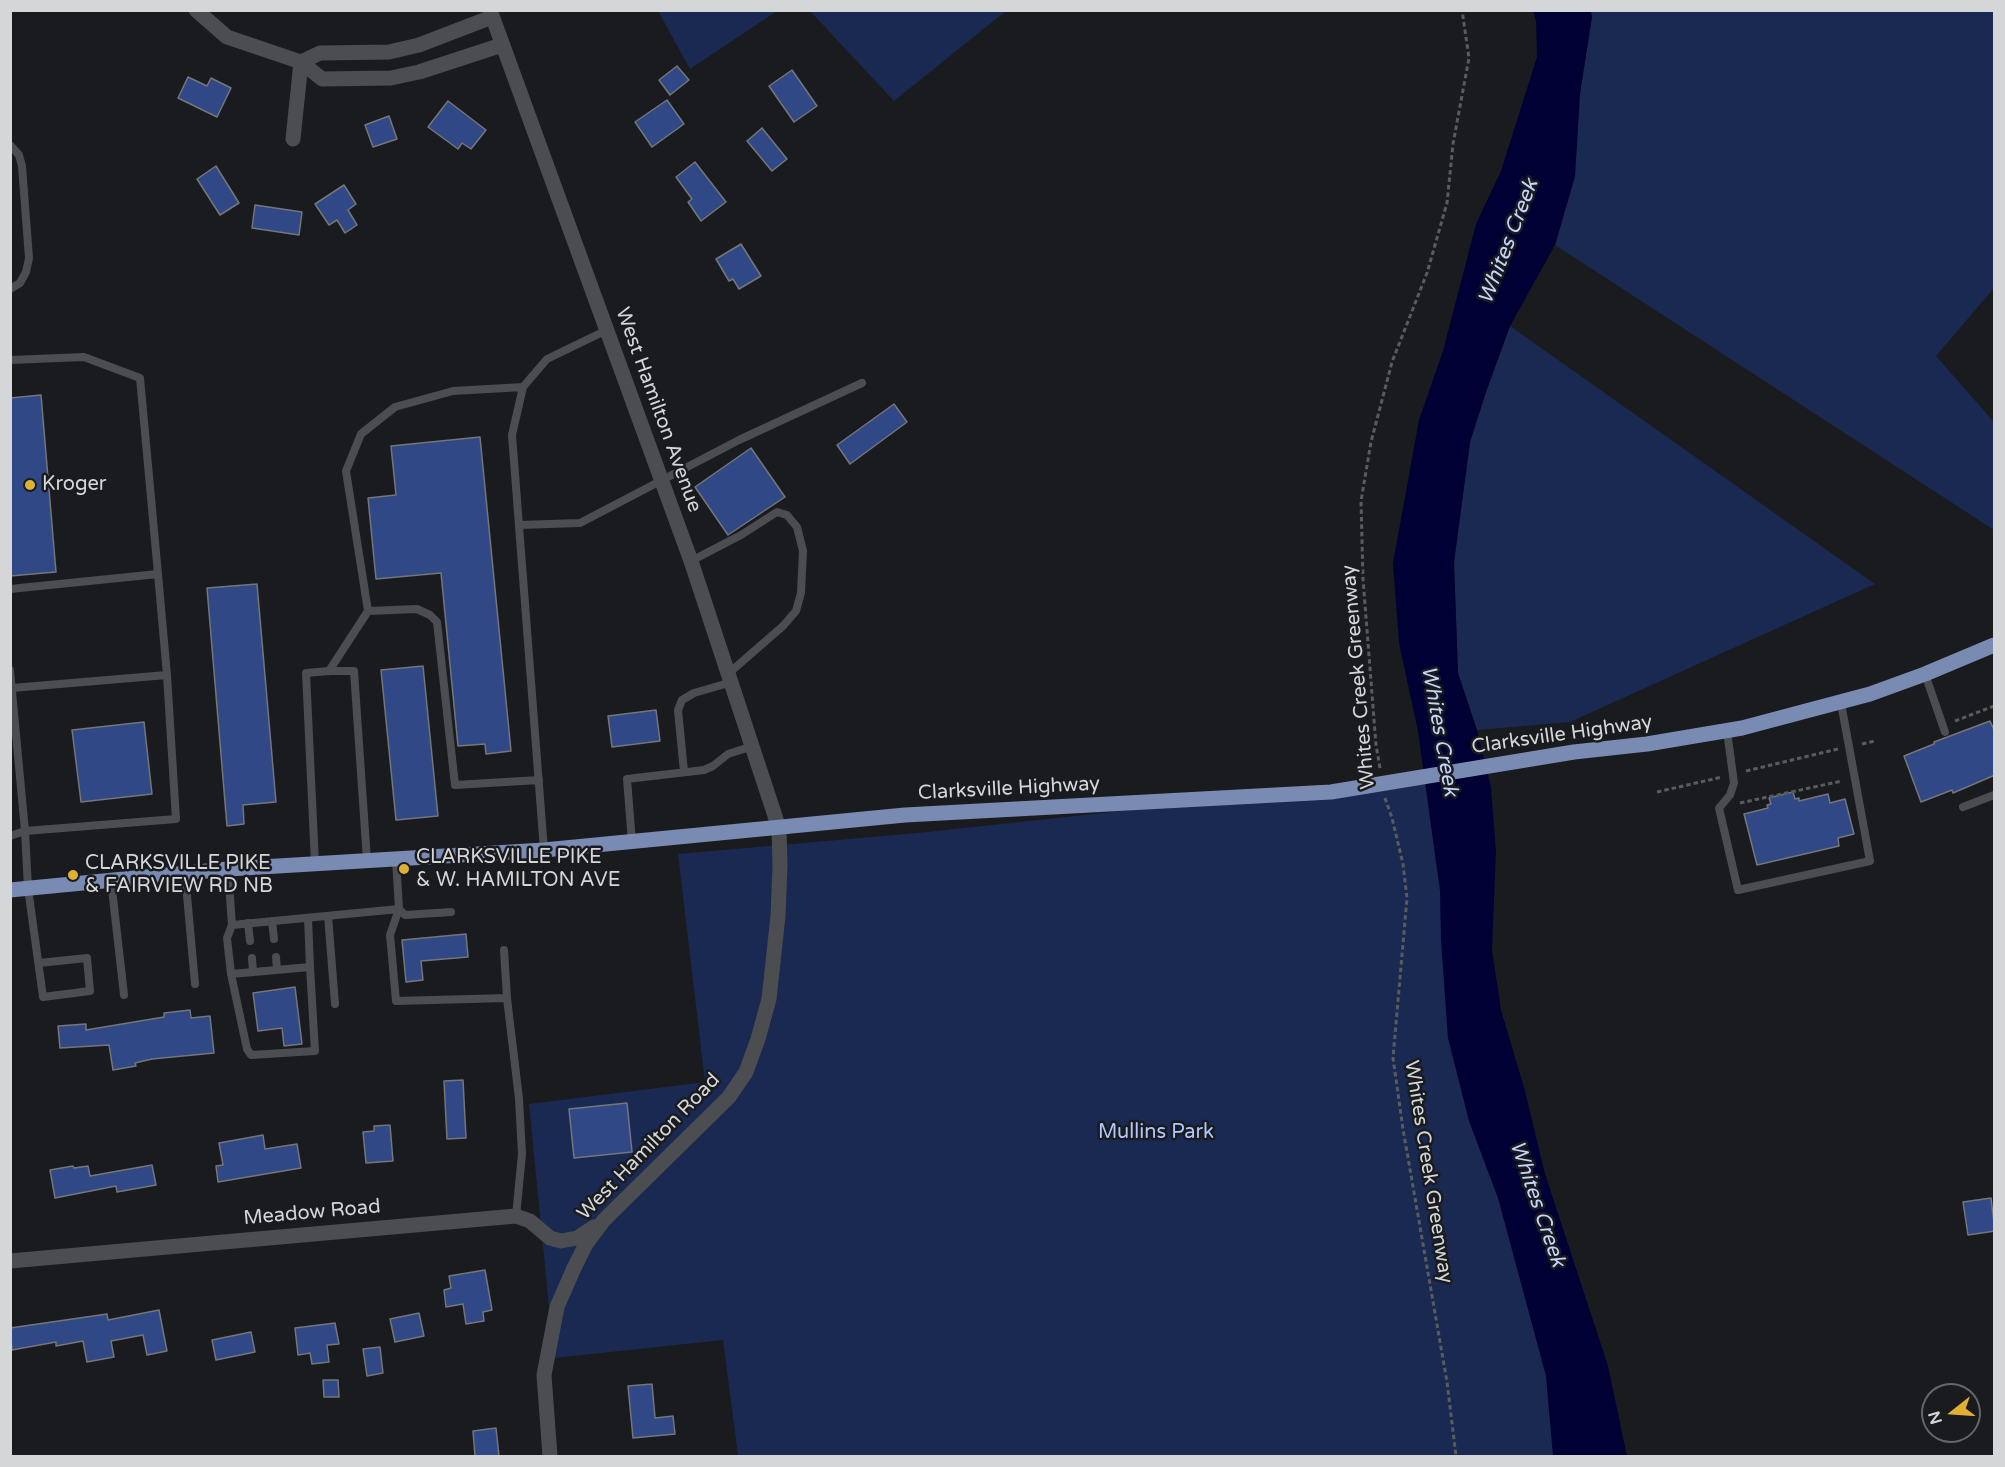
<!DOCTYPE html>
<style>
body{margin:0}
#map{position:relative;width:2005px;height:1467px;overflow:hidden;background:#1a1b1e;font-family:"Varela Round",sans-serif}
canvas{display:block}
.frame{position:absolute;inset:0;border:12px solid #d5d6d8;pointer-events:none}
.north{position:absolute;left:1921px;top:1383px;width:60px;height:60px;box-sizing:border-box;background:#1a1b1e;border:2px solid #656668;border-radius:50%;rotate:253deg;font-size:16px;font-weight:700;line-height:24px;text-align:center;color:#d5d6d8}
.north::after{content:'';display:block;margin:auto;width:21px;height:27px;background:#e0b034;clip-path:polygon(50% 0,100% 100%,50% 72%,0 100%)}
</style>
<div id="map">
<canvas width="2005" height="1467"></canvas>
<div class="frame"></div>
<div class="north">N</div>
</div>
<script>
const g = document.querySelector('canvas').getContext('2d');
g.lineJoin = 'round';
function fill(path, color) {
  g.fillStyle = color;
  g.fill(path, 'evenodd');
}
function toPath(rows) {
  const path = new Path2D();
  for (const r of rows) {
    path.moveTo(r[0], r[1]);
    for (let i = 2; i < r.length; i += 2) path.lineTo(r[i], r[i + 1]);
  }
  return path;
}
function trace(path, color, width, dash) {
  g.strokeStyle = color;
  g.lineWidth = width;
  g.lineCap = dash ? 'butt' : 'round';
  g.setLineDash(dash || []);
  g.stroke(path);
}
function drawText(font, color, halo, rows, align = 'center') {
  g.font = font + ' "Varela Round",sans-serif';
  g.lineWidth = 5;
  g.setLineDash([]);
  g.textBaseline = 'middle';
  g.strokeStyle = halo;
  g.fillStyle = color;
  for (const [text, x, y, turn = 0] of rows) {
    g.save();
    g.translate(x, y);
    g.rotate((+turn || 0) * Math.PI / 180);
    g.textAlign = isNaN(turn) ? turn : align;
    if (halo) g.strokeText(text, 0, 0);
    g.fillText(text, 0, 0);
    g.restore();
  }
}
const green = toPath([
 [658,11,777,11,690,69],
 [810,11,1006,11,894,101],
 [1591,11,1994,11,1994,288,1936,356,1994,422,1994,530,1555,245,1575,176,1580,93,1592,17],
 [1510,326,1875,584,1570,722,1477,730,1458,673,1454,562,1470,442,1486,392],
 [1437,783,1579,1456,705,1456,738,1455,723,1340,554,1358,529,1104,705,1082,678,854,917,833,1160,807]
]);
const water = toPath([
 [1533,11,1591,11,1592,17,1580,93,1575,176,1555,245,1510,326,1486,392,1470,442,1454,562,1458,673,1477,730,1491,787,1496,852,1492,950,1501,1010,1525,1091,1545,1174,1608,1366,1627,1456,1553,1456,1546,1376,1498,1198,1469,1121,1448,1038,1441,940,1440,891,1418,731,1399,643,1393,563,1419,420,1443,351,1476,224,1501,171,1537,57,1536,21]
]);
const building = toPath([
 [677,66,689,80,670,95,659,80,677,66],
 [792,70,817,106,794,122,769,86,792,70],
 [188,77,207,86,211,78,231,88,217,117,178,98,188,77],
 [667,100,684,124,652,147,635,122,667,100],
 [448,101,486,130,471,149,462,143,458,149,428,127,448,101],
 [389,116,397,139,373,147,365,125,389,116],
 [762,128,787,159,772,171,747,141,762,128],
 [695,162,726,202,701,221,688,202,692,199,676,177,695,162],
 [216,166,239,203,220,215,197,179,216,166],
 [344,185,356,204,348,210,357,225,345,233,337,220,329,225,315,204,344,185],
 [255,205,302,212,299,235,252,228,255,205],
 [741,244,761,276,739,289,733,279,729,281,716,259,741,244],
 [41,395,56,572,10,576,10,398,41,395],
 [894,404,907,422,850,464,837,445,894,404],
 [480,437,511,751,486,754,485,744,458,746,441,573,376,579,368,498,396,495,391,446,480,437],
 [751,448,785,497,728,535,695,487,751,448],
 [257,584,276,802,243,805,244,824,227,826,207,588,257,584],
 [423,666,438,816,396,820,381,670,423,666],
 [656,710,660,741,612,747,608,716,656,710],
 [1990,721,1995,732,1995,775,1953,793,1952,790,1921,802,1904,756,1934,744,1934,742,1990,721],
 [144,722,152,794,81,802,72,730,144,722],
 [1793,792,1795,799,1799,798,1799,801,1828,794,1830,803,1845,799,1854,834,1838,838,1839,846,1757,865,1744,814,1768,808,1767,805,1771,804,1769,798,1793,792],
 [466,934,468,957,421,961,423,980,406,982,402,940,466,934],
 [295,987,302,1044,284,1046,282,1028,258,1031,253,993,295,987],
 [190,1010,191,1018,210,1016,214,1053,152,1059,135,1063,136,1066,113,1070,109,1045,60,1048,58,1026,86,1024,86,1030,164,1017,164,1013,190,1010],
 [463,1080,466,1138,447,1139,444,1081,463,1080],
 [627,1103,632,1152,574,1158,569,1109,627,1103],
 [390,1125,393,1161,366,1163,363,1132,374,1131,374,1126,390,1125],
 [263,1135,265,1149,297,1144,301,1168,218,1182,216,1166,223,1165,219,1143,263,1135],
 [152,1165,156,1185,117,1192,116,1186,55,1198,50,1170,73,1166,74,1168,88,1166,90,1176,152,1165],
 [1991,1198,1995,1231,1968,1235,1963,1202,1991,1198],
 [485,1270,492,1310,483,1312,484,1321,466,1324,463,1304,446,1307,444,1290,451,1288,449,1276,485,1270],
 [159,1310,167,1351,147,1355,143,1335,111,1341,114,1357,87,1362,83,1341,56,1346,56,1342,12,1350,10,1328,107,1314,108,1320,159,1310],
 [419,1313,424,1336,395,1342,390,1319,419,1313],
 [335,1323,339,1344,327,1345,329,1362,312,1364,310,1353,298,1355,295,1328,335,1323],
 [251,1332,255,1352,216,1360,212,1340,251,1332],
 [380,1347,383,1373,367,1376,363,1349,380,1347],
 [323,1380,338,1380,339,1397,324,1397,323,1380],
 [652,1384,655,1418,673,1416,675,1434,633,1438,628,1386,652,1384],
 [496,1428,499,1456,475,1456,473,1431,496,1428]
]);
const path = toPath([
 [1955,721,1994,706],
 [1862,744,1875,741],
 [1380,768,1376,745,1363,579,1361,501,1371,442,1392,362,1427,273,1447,203,1453,144,1469,58,1462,10],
 [1746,771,1838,749],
 [1657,792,1722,777],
 [1385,798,1392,818,1403,864,1407,898,1393,1058,1403,1129,1447,1382,1456,1456],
 [1740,803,1842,781]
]);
const service = toPath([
 [10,145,19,155,22,166,29,258,26,272,20,283,10,289],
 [10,360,84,357,140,378,158,574],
 [519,525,580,523,739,440,862,383],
 [691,561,741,535,777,512,787,515,797,527,803,551,801,593,796,611,783,626,729,673],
 [10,589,158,574,167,675,176,819,25,831,10,836],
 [368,611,346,471,361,434,395,407,453,391,523,387],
 [10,670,25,831,28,888,43,997,90,991,87,958,39,963],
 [329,671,368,611,417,609,430,615,437,622,455,785,539,780],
 [1925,674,1945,732],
 [12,688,167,675],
 [1727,731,1734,783,1730,795,1719,808,1738,890,1870,861,1841,703],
 [684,772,678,710,682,700,694,693,732,682],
 [1963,807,1994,795],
 [632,842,627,779,704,770,713,766,728,754,753,746],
 [544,850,512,435,523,387,547,359,607,330],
 [315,863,306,673,329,671,354,671,367,860],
 [228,869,232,925,399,909,396,859],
 [185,873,195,984],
 [111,880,124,995],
 [451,912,405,915,399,909,390,935,396,1001,507,998,504,950],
 [328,916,335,1004],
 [272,921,274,939],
 [248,923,250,941],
 [232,925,227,938,231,974,310,967,308,918],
 [276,957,277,970],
 [252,958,253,972],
 [231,974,247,1049,251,1055,315,1051,310,967],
 [507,998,519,1099,522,1154,516,1216]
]);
const minor = toPath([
 [196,10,227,37,301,62,322,79,391,78,419,72,502,45],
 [301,62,320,53,389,52,419,45,492,17],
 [293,139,301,62],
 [10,1261,516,1216,530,1221,550,1238,561,1241,577,1238,594,1227],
 [550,1456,544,1375,557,1307,574,1268,586,1244,604,1220,729,1097,746,1072,758,1039,769,999,778,916,780,866,779,828]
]);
const tertiary = toPath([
 [490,10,691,561,779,828]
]);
const primary = toPath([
 [10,890,228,869,544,850,905,815,1331,792,1574,752,1647,744,1742,728,1870,694,1925,674,1994,645]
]);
const markers = [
 [30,485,6,"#e0b034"],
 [404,869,6,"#e0b034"],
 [73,875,6,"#e0b034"]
];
const streetNames = [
 ["West Hamilton Avenue",658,410,70],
 ["Whites Creek Greenway",1359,677,-95],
 ["Clarksville Highway",1562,735,-8],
 ["Clarksville Highway",1009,789,-3],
 ["West Hamilton Road",649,1147,-46],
 ["Whites Creek Greenway",1428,1172,81],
 ["Meadow Road",312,1213,-5]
];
const poiNames = [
 ["Kroger",42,485],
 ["CLARKSVILLE PIKE",416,858],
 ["& W. HAMILTON AVE",416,881],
 ["CLARKSVILLE PIKE",85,864],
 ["& FAIRVIEW RD NB",85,887]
];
const parkNames = [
 ["Mullins Park",1156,1133]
];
const waterNames = [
 ["Whites Creek",1509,242,-69],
 ["Whites Creek",1439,731,80],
 ["Whites Creek",1537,1204,71]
];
fill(green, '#192951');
fill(water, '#010034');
fill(building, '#304885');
trace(building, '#74767a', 1.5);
trace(path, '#5a5b5d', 3, [4.5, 3]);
trace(service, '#4b4d50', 8);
trace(minor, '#4b4d50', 15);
trace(tertiary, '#4b4d50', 15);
trace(primary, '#798bb3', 15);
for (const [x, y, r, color] of markers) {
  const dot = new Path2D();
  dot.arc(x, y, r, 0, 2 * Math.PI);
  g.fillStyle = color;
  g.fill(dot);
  trace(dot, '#1a1b1e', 2);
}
drawText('20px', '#d5d6d8', '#1a1b1e', streetNames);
drawText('20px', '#d5d6d8', '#1a1b1e', poiNames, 'left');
drawText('20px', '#aec7fe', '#1a1b1e', parkNames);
drawText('italic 21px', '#c4d4fa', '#1a1b1e', waterNames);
</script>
